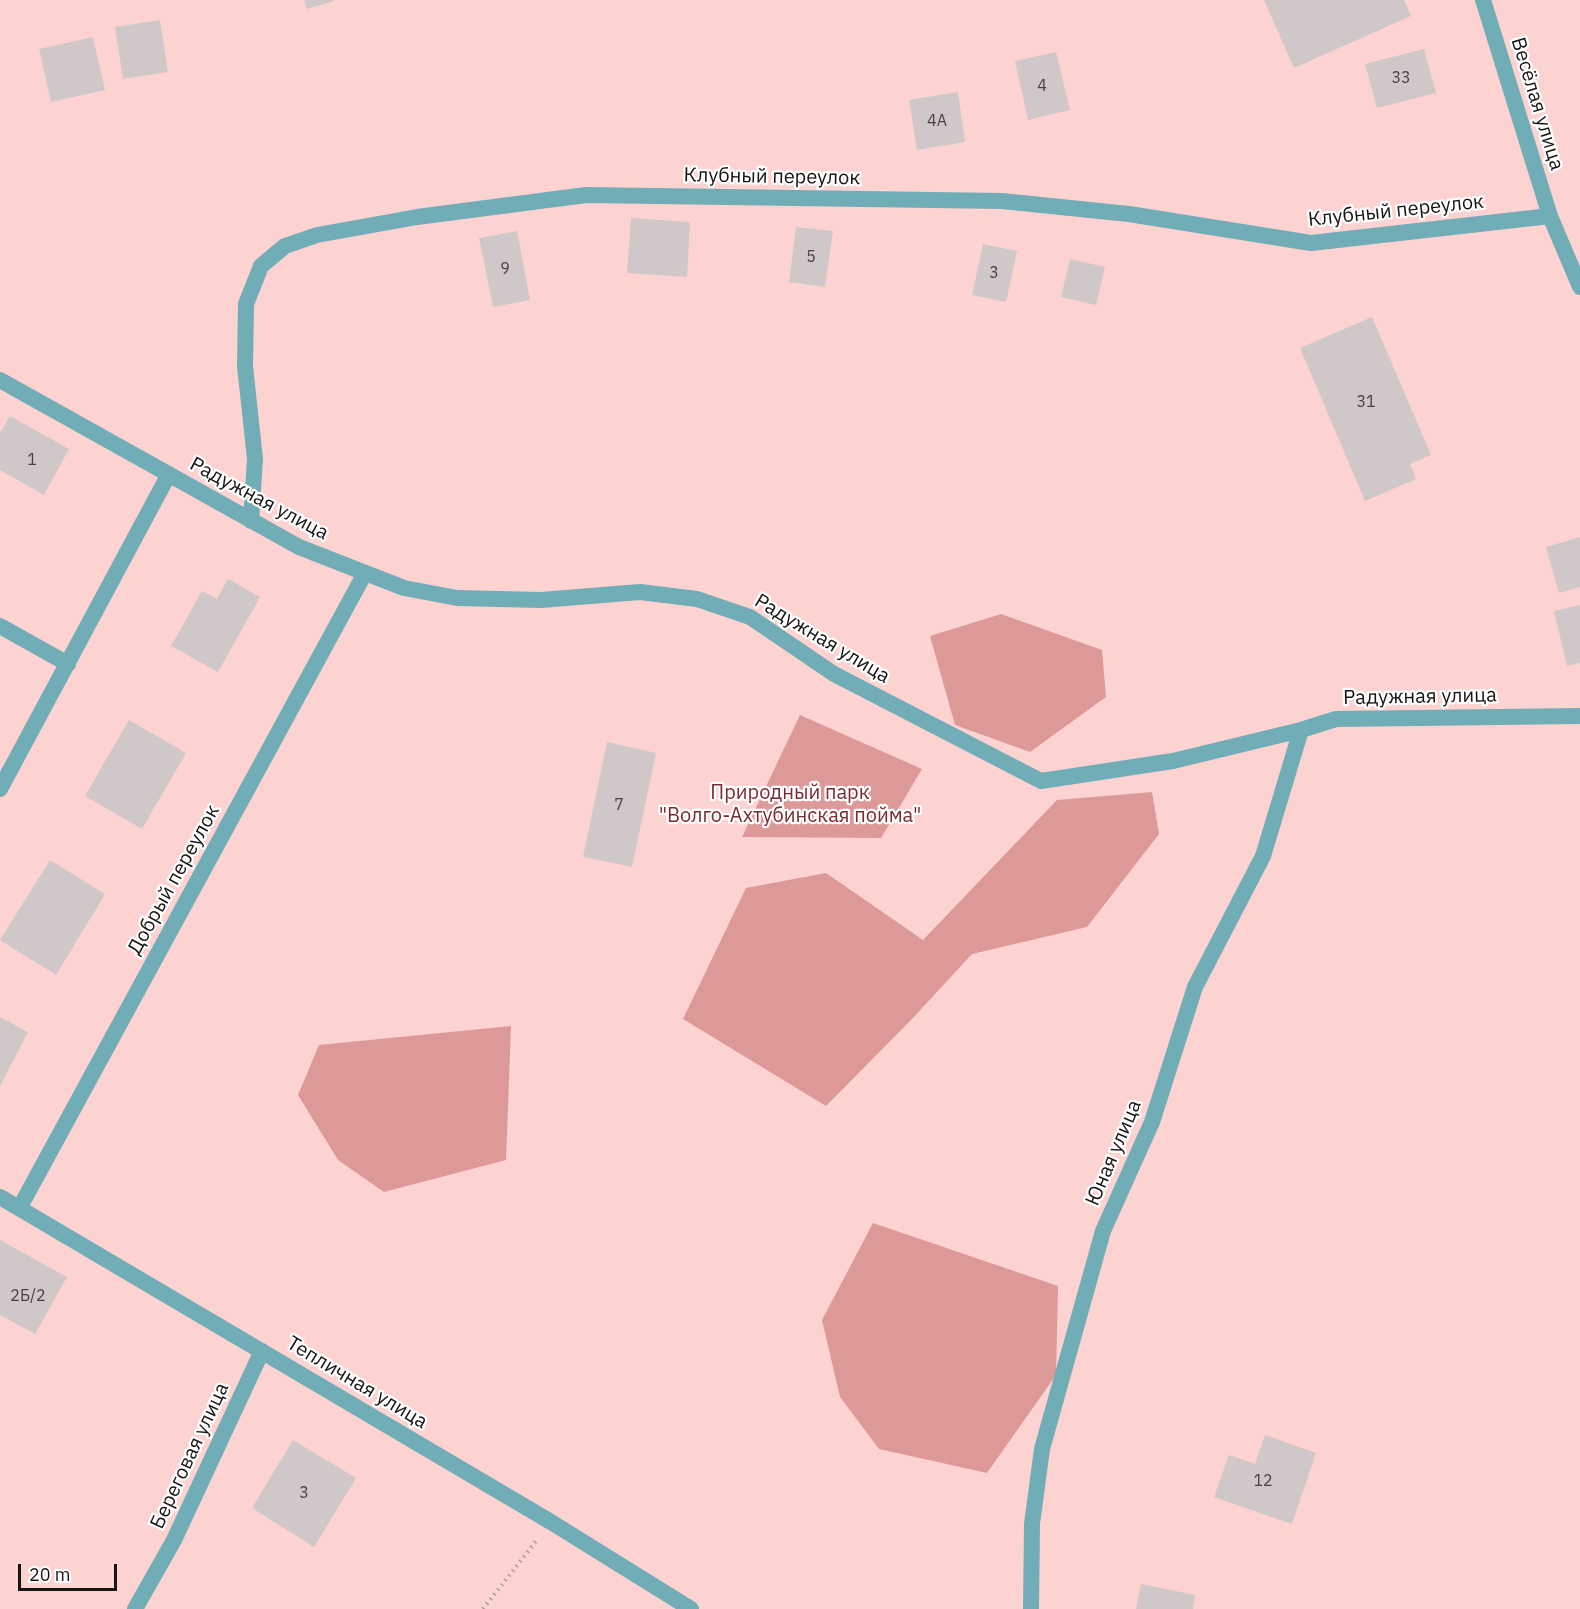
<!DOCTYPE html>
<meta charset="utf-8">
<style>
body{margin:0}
#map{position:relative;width:1580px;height:1609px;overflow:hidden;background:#f8f0ef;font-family:"IBM Plex Sans",sans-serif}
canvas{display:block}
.scale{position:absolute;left:18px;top:1564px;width:99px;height:27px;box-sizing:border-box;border:3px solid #171414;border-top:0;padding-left:8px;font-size:18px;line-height:21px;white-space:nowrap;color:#171414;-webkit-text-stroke:4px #fff;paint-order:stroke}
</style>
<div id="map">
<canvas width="1580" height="1609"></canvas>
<div class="scale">20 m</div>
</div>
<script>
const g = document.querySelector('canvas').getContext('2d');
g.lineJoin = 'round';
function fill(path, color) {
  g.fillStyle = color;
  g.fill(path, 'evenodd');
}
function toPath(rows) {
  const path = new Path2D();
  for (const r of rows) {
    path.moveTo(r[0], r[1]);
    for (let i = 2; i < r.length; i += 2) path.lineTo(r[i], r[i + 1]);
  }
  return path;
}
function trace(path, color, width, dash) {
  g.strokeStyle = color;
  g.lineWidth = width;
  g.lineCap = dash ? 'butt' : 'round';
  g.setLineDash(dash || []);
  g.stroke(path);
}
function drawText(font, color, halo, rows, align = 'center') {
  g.font = font + ' "IBM Plex Sans",sans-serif';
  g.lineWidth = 4.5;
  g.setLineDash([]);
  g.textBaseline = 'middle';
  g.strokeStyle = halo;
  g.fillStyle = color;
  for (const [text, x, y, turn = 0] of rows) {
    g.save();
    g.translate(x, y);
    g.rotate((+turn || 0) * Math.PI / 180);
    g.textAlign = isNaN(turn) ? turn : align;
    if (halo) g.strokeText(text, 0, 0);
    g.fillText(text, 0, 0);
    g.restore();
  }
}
const green = toPath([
 [0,0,1580,0,1580,1609,0,1609]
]);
const forest = toPath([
 [1001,614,1102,650,1106,697,1030,752,955,725,930,636],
 [800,715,922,769,881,838,742,837],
 [1152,792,1159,834,1087,927,972,954,911,1020,826,1106,683,1019,746,888,826,873,923,940,1057,800],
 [511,1026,506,1160,384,1192,338,1160,298,1095,319,1045],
 [873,1223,1058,1286,1056,1375,987,1473,879,1449,840,1397,822,1320]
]);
const building = toPath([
 [304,0,334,0,334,1,307,9],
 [1264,0,1404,0,1411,16,1294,68],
 [160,20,168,72,123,79,115,27],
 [93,37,105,90,51,102,39,49],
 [1424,49,1436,93,1377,108,1365,64],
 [1056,52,1070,110,1028,120,1015,61],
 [958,92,965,142,917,150,909,100],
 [631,218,690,222,687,277,627,273],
 [796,227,833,231,825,287,789,282],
 [517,231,530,300,493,307,479,238],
 [983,244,1017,251,1006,302,972,295],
 [1070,259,1105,267,1096,305,1061,297],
 [1372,317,1431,455,1410,464,1416,479,1365,501,1300,348],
 [10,416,69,449,44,495,0,470,0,433],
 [1580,537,1580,587,1559,593,1546,547],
 [228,579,260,597,218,672,171,646,202,591,217,599],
 [1580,605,1580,663,1567,666,1554,611],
 [129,720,186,753,142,829,85,796],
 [607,742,656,753,632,867,583,857],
 [50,860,105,894,56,975,0,940],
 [0,1017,28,1032,0,1086],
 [0,1240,67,1277,35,1334,0,1315],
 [1265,1435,1316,1453,1292,1524,1214,1497,1229,1455,1255,1464],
 [293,1440,356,1478,314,1547,252,1508],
 [1141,1584,1195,1595,1193,1609,1136,1609]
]);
const path = toPath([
 [483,1609,536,1541]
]);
const minor = toPath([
 [1483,0,1550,216,1580,287],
 [0,380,299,547,404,588,457,598,541,600,640,592,697,599,750,617,834,674,1041,781,1173,761,1301,730,1336,719,1580,716],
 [251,521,255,459,245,366,246,304,261,266,285,246,317,235,417,217,586,195,1002,201,1129,214,1311,243,1550,216],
 [0,626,68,664],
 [0,789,169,474],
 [0,1197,551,1522,691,1609],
 [20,1207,365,573],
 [135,1609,174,1540,262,1351],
 [1031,1609,1032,1524,1042,1449,1103,1231,1152,1122,1195,987,1263,856,1301,730]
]);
const numberNames = [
 ["33",1401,78],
 ["4",1042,86],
 ["4А",937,121],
 ["5",811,257],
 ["9",505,269],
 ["3",994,273],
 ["31",1366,402],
 ["1",32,460],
 ["7",619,805],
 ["2Б/2",28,1296],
 ["12",1263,1481],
 ["3",304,1493]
];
const streetNames = [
 ["Весёлая улица",1537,104,73],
 ["Клубный переулок",772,177,1],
 ["Клубный переулок",1396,211,-6],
 ["Радужная улица",259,499,28],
 ["Радужная улица",822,639,31],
 ["Радужная улица",1420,697,-1],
 ["Добрый переулок",174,880,-61],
 ["Юная улица",1114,1153,-67],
 ["Тепличная улица",357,1383,31],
 ["Береговая улица",190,1456,-65]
];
const parkNames = [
 ["Природный парк",790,793],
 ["\"Волго-Ахтубинская пойма\"",790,816]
];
fill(green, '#fcd3d1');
fill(forest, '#dd9997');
fill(building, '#d0c8c8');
trace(path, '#a59f9e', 4, [1.5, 4.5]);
trace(minor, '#71adb7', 16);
drawText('16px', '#454141', null, numberNames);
drawText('20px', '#171414', '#fff', streetNames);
drawText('20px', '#7b2a2e', '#fff', parkNames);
</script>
